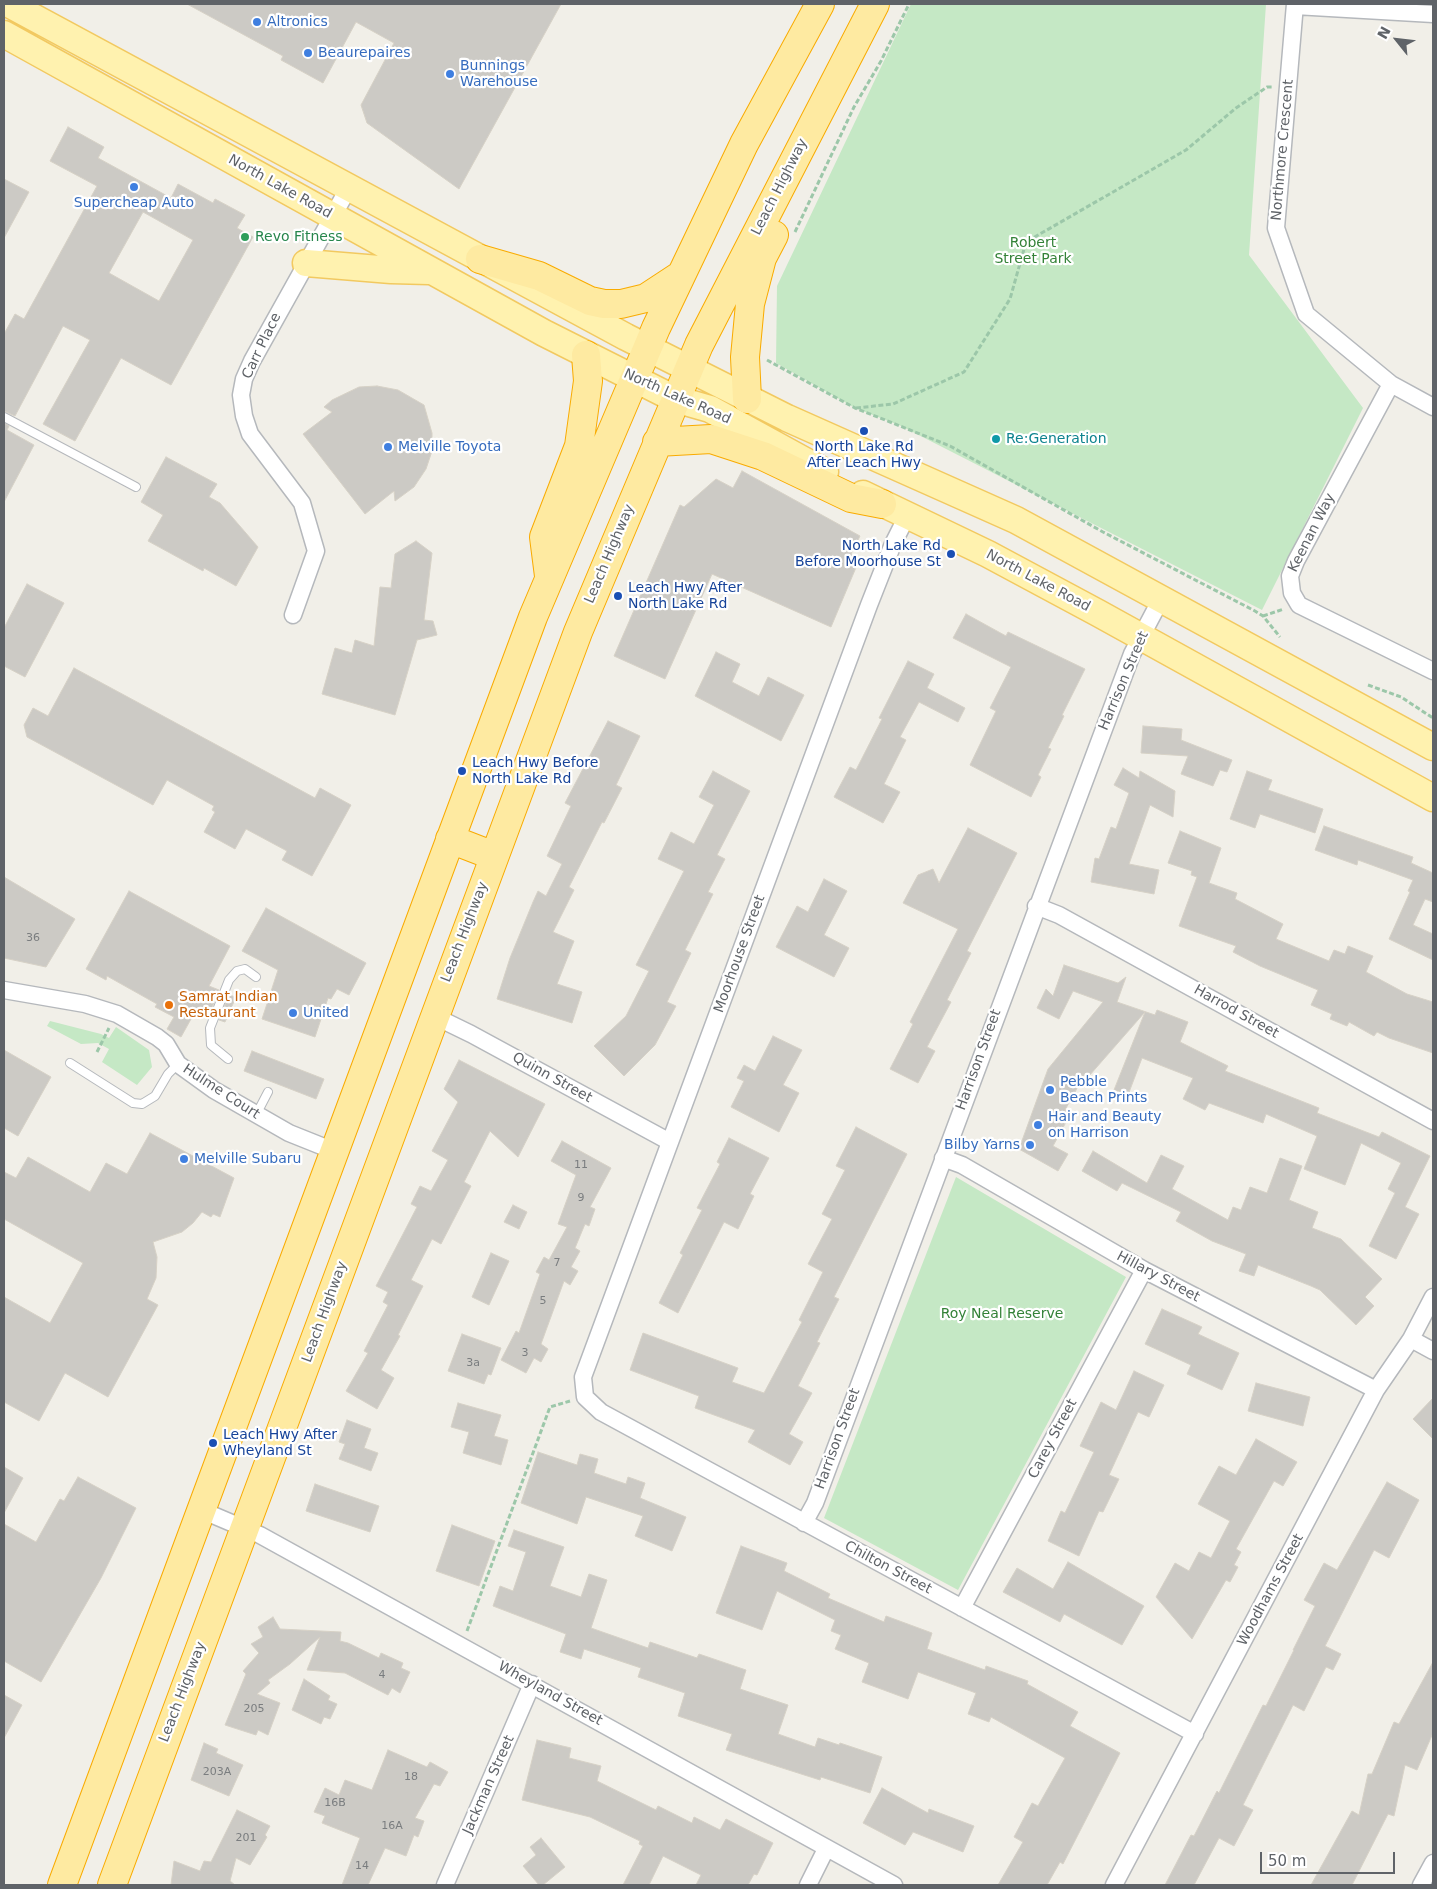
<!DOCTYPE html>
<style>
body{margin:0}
#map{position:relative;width:1437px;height:1889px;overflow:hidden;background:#f1efe8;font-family:"DejaVu Sans",sans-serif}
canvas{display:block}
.frame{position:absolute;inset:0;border:5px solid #5f6368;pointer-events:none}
.north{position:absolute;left:1372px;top:15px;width:50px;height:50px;-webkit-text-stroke:4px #fff;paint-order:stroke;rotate:299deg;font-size:14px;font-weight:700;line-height:20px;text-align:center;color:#5f6368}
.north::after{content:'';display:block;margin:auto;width:18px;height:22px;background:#5f6368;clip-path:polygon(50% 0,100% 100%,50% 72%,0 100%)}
.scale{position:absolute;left:1260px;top:1852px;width:135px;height:22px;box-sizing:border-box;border:2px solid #5f6368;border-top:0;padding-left:6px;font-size:15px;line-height:18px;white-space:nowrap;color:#5f6368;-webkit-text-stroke:4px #fff;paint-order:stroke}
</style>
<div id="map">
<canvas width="1437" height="1889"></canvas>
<div class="frame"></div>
<div class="north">N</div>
<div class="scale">50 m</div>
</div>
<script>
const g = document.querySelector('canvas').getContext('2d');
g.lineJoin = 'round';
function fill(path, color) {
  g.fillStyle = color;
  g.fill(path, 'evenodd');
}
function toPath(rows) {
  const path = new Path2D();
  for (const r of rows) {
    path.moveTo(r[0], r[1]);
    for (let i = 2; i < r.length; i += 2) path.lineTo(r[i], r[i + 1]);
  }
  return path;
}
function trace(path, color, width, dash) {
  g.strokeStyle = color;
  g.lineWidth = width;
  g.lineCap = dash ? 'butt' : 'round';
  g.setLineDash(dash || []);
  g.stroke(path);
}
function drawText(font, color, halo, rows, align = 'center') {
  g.font = font + ' "DejaVu Sans",sans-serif';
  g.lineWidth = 4.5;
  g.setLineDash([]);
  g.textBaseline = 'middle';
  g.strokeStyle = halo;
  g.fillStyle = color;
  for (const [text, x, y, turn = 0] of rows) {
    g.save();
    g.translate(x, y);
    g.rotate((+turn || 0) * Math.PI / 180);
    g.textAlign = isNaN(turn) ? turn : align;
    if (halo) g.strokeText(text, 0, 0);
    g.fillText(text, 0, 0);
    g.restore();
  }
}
const green = toPath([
 [911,4,1266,4,1249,255,1363,408,1262,610,901,426,855,408,776,363,777,286],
 [50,1021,101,1034,109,1038,116,1027,149,1050,152,1067,137,1085,102,1062,109,1049,98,1043,81,1044,47,1026],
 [956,1177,1126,1277,958,1590,824,1518]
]);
const building = toPath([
 [187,4,561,4,459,189,367,123,361,105,394,43,356,22,323,83,281,60,283,56,187,4],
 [68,127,104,147,98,158,171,198,178,184,213,203,215,199,245,215,237,228,253,237,171,385,121,358,75,441,43,424,90,340,63,326,15,416,4,411,4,334,15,314,24,319,97,186,50,161,68,127],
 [143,212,193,240,159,301,109,273,143,212],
 [4,179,29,192,4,238,4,179],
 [377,386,398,390,424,405,432,433,432,451,426,469,414,487,395,501,394,491,365,514,303,434,332,412,324,407,332,400,359,387,377,386],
 [4,423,9,426,7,430,34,445,4,502,4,423],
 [166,457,217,484,209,497,220,503,258,547,236,586,204,568,203,571,148,541,163,515,141,502,166,457],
 [742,471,860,536,851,554,860,558,831,627,712,574,665,679,614,656,680,505,684,507,716,479,733,488,742,471],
 [416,541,432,553,424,620,433,621,437,635,417,640,395,715,322,694,335,648,352,653,355,640,374,646,380,587,391,588,395,554,416,541],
 [27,584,64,603,25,677,4,666,4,628,27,584],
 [966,614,1006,636,1008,632,1085,669,1062,715,1064,716,1048,748,1051,749,1038,775,1041,777,1031,797,970,765,996,711,990,708,1011,667,953,638,966,614],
 [716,652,740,664,732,682,759,696,768,677,804,695,781,741,695,696,716,652],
 [908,661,934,674,927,688,965,708,958,722,919,702,900,737,906,740,884,784,900,792,883,823,834,797,850,767,856,770,882,719,879,718,908,661],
 [74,668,315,798,320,788,351,805,312,876,282,860,287,851,246,829,235,849,204,832,215,812,212,810,214,806,167,780,153,805,27,737,24,725,33,708,48,716,74,668],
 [608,721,640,736,616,785,622,788,604,823,602,822,569,887,574,890,553,932,574,941,557,984,582,992,572,1023,497,999,510,958,533,902,538,891,546,896,562,864,547,856,571,806,565,803,608,721],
 [1143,726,1182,729,1181,740,1232,760,1227,772,1220,770,1213,786,1181,774,1188,756,1141,753,1143,726],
 [1123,768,1139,778,1140,771,1175,791,1173,817,1150,805,1129,864,1159,870,1154,894,1091,882,1095,858,1099,859,1111,827,1116,829,1129,793,1114,785,1123,768],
 [713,771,750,791,717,855,725,859,708,892,713,894,685,950,691,953,667,1002,676,1006,655,1045,624,1076,594,1046,626,1016,649,971,636,965,684,871,658,859,671,832,694,844,714,805,699,797,713,771],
 [1247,771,1272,780,1268,790,1323,809,1315,833,1260,814,1255,828,1230,819,1247,771],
 [1324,826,1413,857,1411,863,1433,873,1433,902,1425,899,1413,925,1433,934,1433,960,1389,939,1410,892,1408,891,1413,880,1358,860,1357,865,1315,850,1324,826],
 [968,828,1017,853,967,951,971,953,947,1000,951,1002,927,1047,935,1051,918,1083,890,1069,913,1024,910,1022,958,929,903,903,918,875,933,869,939,883,968,828],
 [1180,831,1221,848,1209,883,1237,893,1235,899,1283,924,1276,939,1329,961,1334,950,1345,954,1348,946,1373,956,1366,972,1407,994,1433,1002,1433,1053,1389,1038,1377,1032,1374,1036,1349,1022,1347,1026,1330,1019,1332,1014,1311,1005,1318,990,1260,966,1233,952,1236,946,1179,926,1197,877,1191,875,1192,871,1168,863,1180,831],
 [4,877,75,919,46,967,4,958,4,877],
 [824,879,847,891,824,935,849,948,834,977,776,947,797,906,808,912,824,879],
 [129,891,230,946,209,986,219,990,209,1015,196,1010,181,1037,167,1029,174,1017,155,1007,157,1004,107,976,106,980,86,969,129,891],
 [266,908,366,963,349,995,337,989,331,999,328,998,315,1037,262,1019,278,970,242,951,266,908],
 [1064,965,1118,983,1126,977,1117,1002,1155,1015,1157,1010,1188,1022,1180,1042,1228,1066,1225,1071,1319,1108,1317,1113,1379,1137,1382,1132,1430,1156,1405,1207,1419,1214,1396,1259,1369,1246,1395,1193,1388,1189,1401,1163,1361,1143,1345,1185,1304,1169,1317,1136,1266,1114,1263,1123,1209,1103,1205,1110,1183,1099,1193,1078,1142,1058,1128,1095,1114,1090,1145,1012,1089,1076,1085,1074,1065,1110,1071,1113,1053,1146,1068,1154,1058,1171,1019,1149,1048,1069,1103,1002,1073,991,1059,1019,1037,1008,1046,989,1053,996,1064,965],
 [229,995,236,997,225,1022,219,1020,229,995],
 [773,1036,802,1050,783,1085,799,1093,779,1132,731,1107,744,1081,737,1078,744,1065,755,1071,773,1036],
 [4,1050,51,1077,18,1136,4,1128,4,1050],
 [252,1051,324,1079,316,1099,244,1071,252,1051],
 [459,1060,545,1104,518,1157,490,1131,464,1182,471,1186,441,1244,432,1239,411,1280,423,1286,398,1335,400,1336,381,1370,394,1378,377,1409,346,1391,368,1353,364,1351,388,1305,383,1302,388,1292,376,1286,417,1207,411,1204,420,1186,431,1191,448,1160,432,1151,458,1102,444,1089,459,1060],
 [856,1127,907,1154,834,1297,839,1299,817,1342,820,1343,798,1386,812,1393,789,1434,803,1442,790,1465,748,1442,755,1430,695,1408,699,1396,630,1370,643,1333,738,1368,732,1382,764,1393,802,1322,799,1320,823,1272,808,1264,832,1219,822,1214,845,1170,836,1166,856,1127],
 [150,1133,234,1178,220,1217,213,1214,211,1217,202,1212,193,1223,182,1232,153,1242,157,1257,156,1278,147,1299,158,1305,108,1397,65,1373,39,1421,4,1402,4,1297,50,1323,83,1263,4,1219,4,1172,16,1178,28,1157,90,1192,106,1163,127,1174,150,1133],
 [729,1138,769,1158,750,1194,754,1196,738,1229,724,1222,678,1313,659,1303,683,1255,680,1253,702,1210,697,1208,720,1164,717,1162,729,1138],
 [562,1141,611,1168,590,1207,595,1209,589,1226,585,1224,575,1248,580,1251,571,1267,578,1271,570,1285,564,1281,541,1344,548,1349,541,1362,534,1358,526,1373,501,1360,516,1331,519,1333,540,1274,536,1272,544,1257,549,1260,567,1227,558,1224,576,1175,551,1161,562,1141],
 [1093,1151,1147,1183,1161,1155,1184,1166,1172,1189,1228,1220,1233,1207,1241,1210,1250,1187,1267,1193,1280,1158,1302,1166,1289,1200,1318,1212,1312,1228,1341,1239,1382,1279,1365,1297,1374,1306,1356,1325,1320,1290,1311,1286,1258,1265,1254,1276,1239,1271,1246,1254,1212,1241,1176,1221,1181,1212,1122,1183,1117,1191,1082,1171,1093,1151],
 [513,1205,527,1212,519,1229,504,1222,513,1205],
 [491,1253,509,1261,489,1305,472,1297,491,1253],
 [1162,1309,1202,1327,1198,1334,1239,1353,1222,1390,1187,1374,1191,1365,1145,1344,1162,1309],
 [462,1334,501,1348,491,1375,488,1374,484,1384,448,1371,462,1334],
 [1134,1371,1164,1385,1149,1417,1138,1412,1109,1475,1119,1479,1103,1512,1099,1511,1079,1556,1048,1541,1061,1511,1065,1513,1094,1452,1080,1446,1101,1402,1116,1410,1134,1371],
 [1256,1383,1310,1397,1303,1426,1248,1411,1256,1383],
 [1433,1398,1433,1439,1413,1419,1433,1398],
 [458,1403,501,1415,494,1436,508,1440,501,1465,463,1453,469,1432,451,1427,458,1403],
 [347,1420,371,1429,364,1448,378,1453,371,1471,339,1459,345,1444,339,1442,347,1420],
 [1256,1439,1297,1462,1283,1486,1274,1481,1236,1549,1241,1552,1234,1565,1238,1567,1230,1582,1226,1580,1192,1639,1156,1597,1175,1563,1189,1571,1199,1552,1211,1558,1230,1521,1198,1504,1219,1466,1236,1475,1256,1439],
 [538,1452,577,1465,580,1454,598,1459,594,1473,626,1484,628,1477,645,1483,640,1498,686,1517,672,1551,635,1536,643,1516,586,1497,577,1524,521,1503,538,1452],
 [4,1467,23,1478,4,1513,4,1467],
 [78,1477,136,1508,101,1578,41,1682,4,1661,4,1524,36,1542,60,1499,64,1501,78,1477],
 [1387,1482,1419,1500,1389,1558,1374,1550,1339,1619,1325,1646,1341,1654,1333,1670,1326,1667,1304,1711,1293,1705,1243,1805,1253,1810,1234,1846,1219,1838,1194,1885,1165,1885,1191,1835,1194,1836,1217,1791,1219,1793,1263,1705,1266,1706,1294,1650,1293,1650,1315,1606,1304,1600,1324,1563,1337,1570,1387,1482],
 [315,1484,379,1506,370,1532,306,1511,315,1484],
 [452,1525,495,1541,479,1586,436,1571,452,1525],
 [514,1530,564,1547,550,1586,581,1597,589,1574,607,1580,591,1628,648,1648,650,1642,697,1658,699,1654,746,1670,740,1689,788,1705,778,1734,815,1747,818,1738,839,1745,840,1743,882,1757,870,1793,821,1777,820,1780,726,1750,732,1734,678,1716,685,1693,638,1677,641,1668,584,1649,581,1659,560,1652,566,1634,493,1606,500,1586,513,1591,526,1552,508,1546,514,1530],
 [741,1546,787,1563,784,1571,830,1594,828,1598,884,1622,886,1616,932,1633,927,1649,985,1670,986,1666,1028,1681,1027,1684,1078,1712,1070,1726,1120,1753,1063,1864,1060,1862,1047,1885,998,1885,1023,1842,1014,1837,1032,1803,1038,1806,1065,1758,991,1717,989,1722,968,1714,976,1693,918,1672,908,1699,862,1682,869,1663,835,1649,841,1635,831,1631,835,1620,777,1591,762,1630,716,1613,741,1546],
 [1068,1562,1144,1606,1122,1645,1064,1614,1060,1622,1003,1592,1017,1568,1053,1589,1068,1562],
 [273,1617,280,1629,341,1632,340,1641,348,1643,379,1658,381,1653,403,1663,401,1668,410,1672,400,1693,392,1688,388,1695,345,1673,307,1670,320,1637,290,1664,268,1680,270,1683,257,1694,280,1703,268,1735,258,1730,256,1735,225,1725,246,1674,243,1671,259,1653,251,1644,263,1637,258,1627,273,1617],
 [1433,1662,1433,1733,1417,1770,1405,1765,1394,1816,1388,1814,1352,1885,1311,1885,1352,1811,1359,1815,1368,1774,1372,1774,1394,1722,1399,1724,1433,1662],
 [304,1679,330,1696,328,1700,337,1704,330,1719,324,1717,321,1724,292,1710,304,1679],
 [4,1695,22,1705,4,1738,4,1695],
 [537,1740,571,1748,569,1758,601,1766,597,1781,656,1810,658,1806,692,1823,694,1817,720,1830,726,1819,773,1843,757,1875,754,1874,748,1885,696,1885,701,1875,663,1856,649,1885,623,1885,643,1846,639,1844,640,1841,590,1817,522,1800,537,1740],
 [204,1743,218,1749,216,1753,243,1765,229,1796,191,1780,204,1743],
 [388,1750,427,1767,430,1762,448,1772,440,1786,434,1784,415,1818,424,1821,418,1837,414,1835,406,1856,385,1848,368,1885,342,1885,360,1838,322,1823,325,1816,314,1812,325,1788,339,1795,345,1780,372,1790,388,1750],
 [882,1788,928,1813,929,1809,974,1826,963,1852,913,1832,905,1845,863,1823,882,1788],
 [237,1810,270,1826,265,1835,267,1837,250,1865,236,1858,230,1881,235,1885,171,1885,174,1861,200,1871,204,1861,211,1862,237,1810],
 [541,1838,565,1867,543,1885,539,1885,523,1866,536,1855,530,1847,541,1838]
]);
const path = toPath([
 [795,232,854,107,881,61,909,4],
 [767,360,855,408,950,446,1103,532,1255,611,1263,616,1280,637],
 [856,408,893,404,964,372,1010,299,1026,242,1186,150,1236,108,1267,87,1273,87],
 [1263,616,1284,609],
 [1368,685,1401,697,1433,718],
 [97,1052,109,1028],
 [467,1631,550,1407,570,1401]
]);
const service = toPath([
 [4,417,136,487],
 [228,1059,211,1045,210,1028,229,980,237,971,245,969,256,977],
 [70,1063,133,1103,142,1104,155,1096,168,1074,178,1064],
 [256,1115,268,1092]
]);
const minor = toPath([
 [1295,4,1276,228,1306,314,1391,384,1433,407],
 [1295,6,1433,14],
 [1391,384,1296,561,1290,576,1292,593,1299,605,1433,671],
 [908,514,893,544,869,605,583,1377,585,1397,601,1412,1195,1734],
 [293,615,316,551,302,503,250,434,244,416,241,395,244,379,252,361,348,189],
 [1036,906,1059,915,1433,1121],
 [4,990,85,1004,117,1014,157,1037,166,1044,178,1064,214,1090,289,1133,334,1151],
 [434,1016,471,1034,670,1142],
 [943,1158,962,1165,1144,1270,1376,1390],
 [1411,1339,1433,1351],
 [201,1510,260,1535,894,1885],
 [804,1523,815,1503,1132,654,1161,599],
 [962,1608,1144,1270],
 [445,1885,532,1684],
 [808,1885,826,1849],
 [1114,1885,1376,1390,1411,1339,1433,1297],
 [1421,1885,1433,1863]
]);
const primary = toPath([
 [9,4,626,337,787,418,1016,520,1433,747],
 [4,34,544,333,675,399,710,409,825,472],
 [306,263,391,270,429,271],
 [863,494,988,554,1098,613,1433,798]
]);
const trunk = toPath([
 [480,259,539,276,590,301,604,304,621,304,646,298,681,275],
 [747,399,745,357,750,304,762,258,774,235],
 [657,442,711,439,763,456,851,498,882,504],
 [549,576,544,537,579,446,588,381,586,355],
 [450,839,494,856],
 [62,1885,533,617,656,328,744,144,820,4],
 [112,1885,578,632,699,345,875,4]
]);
const markers = [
 [257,22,5,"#3f7fe0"],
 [308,53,5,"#3f7fe0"],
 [450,74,5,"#3f7fe0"],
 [134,187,5,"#3f7fe0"],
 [245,237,5,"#2e9e5b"],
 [864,431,5,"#1a4fb4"],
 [996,439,5,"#0f9aa8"],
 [388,447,5,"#3f7fe0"],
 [951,554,5,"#1a4fb4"],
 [618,596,5,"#1a4fb4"],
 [462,771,5,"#1a4fb4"],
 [169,1005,5,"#e8710a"],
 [293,1013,5,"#3f7fe0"],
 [1050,1090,5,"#3f7fe0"],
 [1038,1125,5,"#3f7fe0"],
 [1030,1145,5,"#3f7fe0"],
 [184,1159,5,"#3f7fe0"],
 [213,1443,5,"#1a4fb4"]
];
const numberNames = [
 ["36",33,938],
 ["11",581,1165],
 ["9",581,1198],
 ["7",557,1263],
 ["5",543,1301],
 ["3",525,1353],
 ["3a",473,1363],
 ["4",382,1675],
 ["205",254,1709],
 ["203A",217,1772],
 ["18",411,1777],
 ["16B",335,1803],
 ["16A",392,1826],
 ["201",246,1838],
 ["14",362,1866]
];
const shopNames = [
 ["Altronics",267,22],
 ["Beaurepaires",318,53],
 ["Bunnings",460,66],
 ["Warehouse",460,82],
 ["Supercheap Auto",134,203,"center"],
 ["Melville Toyota",398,447],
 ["United",303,1013],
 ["Pebble",1060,1082],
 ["Beach Prints",1060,1098],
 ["Hair and Beauty",1048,1117],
 ["on Harrison",1048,1133],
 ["Bilby Yarns",1020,1145,"right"],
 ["Melville Subaru",194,1159]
];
const streetNames = [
 ["Northmore Crescent",1283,150,-85],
 ["North Lake Road",280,187,29],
 ["Leach Highway",780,187,-63],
 ["Carr Place",262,346,-64],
 ["North Lake Road",677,397,24],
 ["Keenan Way",1312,533,-63],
 ["Leach Highway",610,554,-67],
 ["North Lake Road",1038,581,28],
 ["Harrison Street",1124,681,-67],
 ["Leach Highway",465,932,-69],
 ["Moorhouse Street",740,954,-70],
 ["Harrod Street",1236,1012,29],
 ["Harrison Street",979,1060,-70],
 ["Quinn Street",552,1078,29],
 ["Hulme Court",221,1092,33],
 ["Hillary Street",1158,1277,28],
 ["Leach Highway",325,1312,-70],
 ["Harrison Street",838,1439,-70],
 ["Carey Street",1053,1439,-62],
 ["Chilton Street",888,1568,28],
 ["Woodhams Street",1271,1590,-62],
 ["Leach Highway",183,1692,-69],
 ["Wheyland Street",550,1694,29],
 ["Jackman Street",489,1785,-66]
];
const leisureNames = [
 ["Revo Fitness",255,237]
];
const parkNames = [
 ["Robert",1033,243],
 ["Street Park",1033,259],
 ["Roy Neal Reserve",1002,1314]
];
const cultureNames = [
 ["Re:Generation",1006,439]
];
const transitNames = [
 ["North Lake Rd",864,447,"center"],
 ["After Leach Hwy",864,463,"center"],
 ["North Lake Rd",941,546,"right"],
 ["Before Moorhouse St",941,562,"right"],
 ["Leach Hwy After",628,588],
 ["North Lake Rd",628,604],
 ["Leach Hwy Before",472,763],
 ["North Lake Rd",472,779],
 ["Leach Hwy After",223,1435],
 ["Wheyland St",223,1451]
];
const foodNames = [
 ["Samrat Indian",179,997],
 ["Restaurant",179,1013]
];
fill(green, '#c5e8c5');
fill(building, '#cccac5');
trace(building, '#d6d1c6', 1);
trace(service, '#b5b8bc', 10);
trace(minor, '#b5b8bc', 19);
trace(primary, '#f2c960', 29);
trace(trunk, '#f9ab00', 30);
trace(path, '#9cc7a9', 3, [5, 2.5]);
trace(service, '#fff', 8);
trace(minor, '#fff', 16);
trace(primary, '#fff2af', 26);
trace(trunk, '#feeaa1', 28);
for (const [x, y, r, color] of markers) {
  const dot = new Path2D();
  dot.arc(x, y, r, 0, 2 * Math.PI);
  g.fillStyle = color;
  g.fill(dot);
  trace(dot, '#fff', 2);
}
drawText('11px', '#7a7d7f', null, numberNames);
drawText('14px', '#366cbe', '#fff', shopNames, 'left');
drawText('14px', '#5f6368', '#fff', streetNames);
drawText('14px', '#27864d', '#fff', leisureNames, 'left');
drawText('14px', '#348238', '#fff', parkNames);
drawText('14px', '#0d838f', '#fff', cultureNames, 'left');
drawText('14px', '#164399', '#fff', transitNames, 'left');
drawText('14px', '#c56008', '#fff', foodNames, 'left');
</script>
